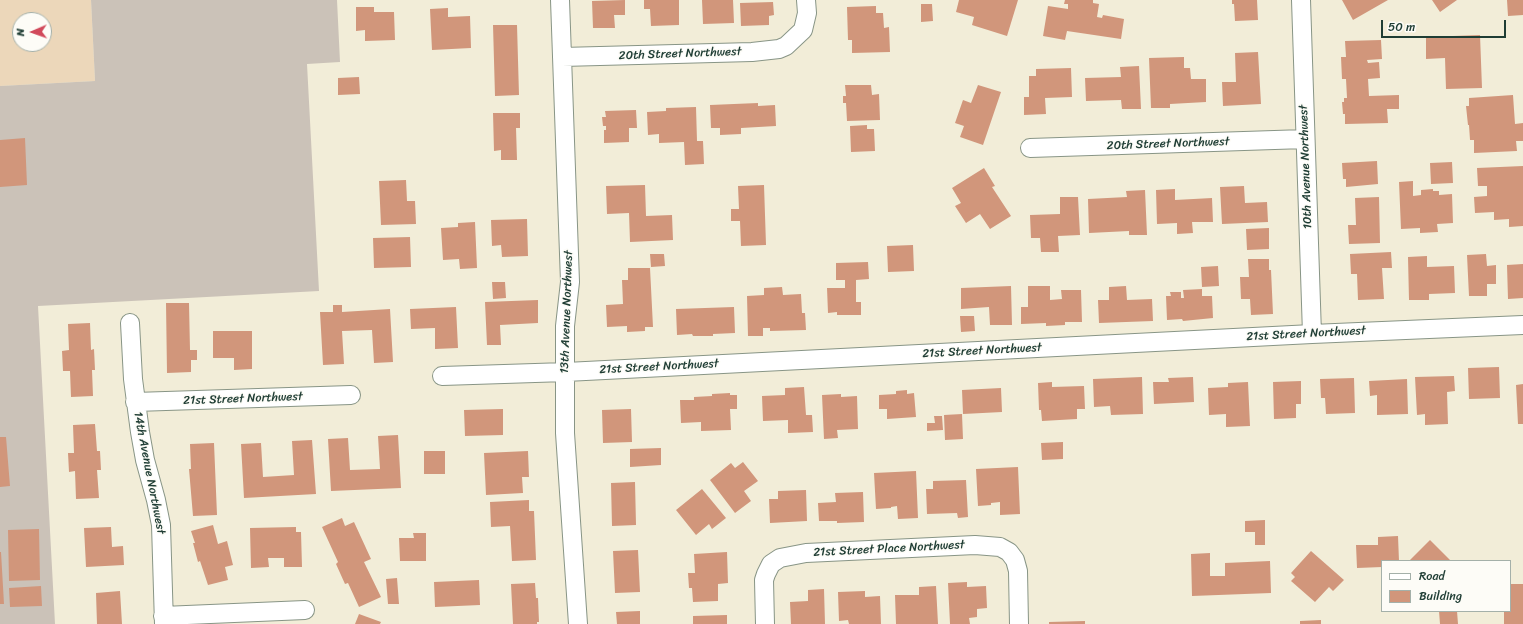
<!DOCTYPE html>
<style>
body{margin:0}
#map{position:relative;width:1523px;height:624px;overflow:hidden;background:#f2edd8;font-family:Sriracha,sans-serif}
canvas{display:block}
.legend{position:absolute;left:1381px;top:560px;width:130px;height:52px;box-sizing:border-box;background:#fdfcf7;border:1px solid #a4b0a9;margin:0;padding:5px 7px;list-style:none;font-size:12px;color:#1f3d34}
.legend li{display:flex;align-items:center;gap:8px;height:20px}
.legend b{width:20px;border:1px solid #a4b0a9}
.north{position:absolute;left:12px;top:12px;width:40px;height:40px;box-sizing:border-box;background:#fdfcf7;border:1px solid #a4b0a9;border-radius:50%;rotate:268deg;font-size:11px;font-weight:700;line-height:16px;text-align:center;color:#1f3d34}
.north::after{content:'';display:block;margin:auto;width:14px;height:18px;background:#d1495b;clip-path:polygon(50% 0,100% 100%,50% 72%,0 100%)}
.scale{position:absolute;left:1381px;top:20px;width:125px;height:18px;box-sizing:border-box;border:2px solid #1f3d34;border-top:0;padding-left:5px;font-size:12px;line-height:14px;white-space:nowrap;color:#1f3d34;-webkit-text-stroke:3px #fdfcf7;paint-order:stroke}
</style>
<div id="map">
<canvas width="1523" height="624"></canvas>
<ul class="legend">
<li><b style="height:5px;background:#fff"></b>Road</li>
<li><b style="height:11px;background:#d1967b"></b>Building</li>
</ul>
<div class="north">N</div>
<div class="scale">50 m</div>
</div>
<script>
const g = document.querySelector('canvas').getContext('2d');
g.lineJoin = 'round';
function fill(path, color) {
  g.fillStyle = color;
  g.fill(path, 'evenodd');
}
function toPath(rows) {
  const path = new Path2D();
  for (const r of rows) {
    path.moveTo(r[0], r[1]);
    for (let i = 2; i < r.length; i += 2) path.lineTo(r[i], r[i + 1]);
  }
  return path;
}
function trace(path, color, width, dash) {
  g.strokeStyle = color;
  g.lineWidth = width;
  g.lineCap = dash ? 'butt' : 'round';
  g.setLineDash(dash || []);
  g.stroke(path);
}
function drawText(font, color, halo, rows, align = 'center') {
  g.font = font + ' Sriracha,sans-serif';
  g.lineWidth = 3;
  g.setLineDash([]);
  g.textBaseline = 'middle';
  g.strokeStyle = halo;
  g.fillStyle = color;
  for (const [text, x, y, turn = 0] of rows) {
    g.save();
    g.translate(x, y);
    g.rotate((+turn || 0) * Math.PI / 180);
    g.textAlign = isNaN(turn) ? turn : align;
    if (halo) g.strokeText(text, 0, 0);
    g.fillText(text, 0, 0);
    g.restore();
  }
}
const built = toPath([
 [0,0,91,0,95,81,0,86],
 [20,20,44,20,44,44,20,44]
]);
const industrial = toPath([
 [91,0,337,0,340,62,307,64,319,291,38,306,55,624,0,624,0,86,95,81]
]);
const building = toPath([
 [625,0,625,15,614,15,615,28,593,28,592,1],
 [644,0,679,0,679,25,651,26,650,9,644,9],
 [702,0,733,0,734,23,703,24],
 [959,0,1018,0,1007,36,972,25,974,17,956,12],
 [1065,0,1093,0,1093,3,1099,4,1097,17,1102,18,1103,15,1124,19,1121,39,1067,31,1065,40,1043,36,1048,6,1068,9,1068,4,1064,4],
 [1232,0,1257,0,1258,20,1235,21,1234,4,1232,4],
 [1342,0,1388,0,1353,20],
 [1432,0,1457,0,1440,12],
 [1507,0,1523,0,1523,15,1508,16],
 [773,2,774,15,769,16,769,25,741,26,740,3],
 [921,4,932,4,933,21,921,22],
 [876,6,876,13,883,13,884,28,889,27,890,52,852,53,852,40,848,40,847,7],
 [356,7,374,7,374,12,394,12,395,40,365,41,365,30,356,31],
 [448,8,448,17,470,16,471,48,432,50,430,9],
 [493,25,517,25,519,95,495,96],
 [1480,35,1482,88,1446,89,1445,58,1426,59,1426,37],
 [1381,40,1382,59,1367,60,1368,63,1379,62,1380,78,1368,79,1369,96,1399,95,1399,109,1387,109,1388,123,1345,124,1345,114,1343,114,1342,102,1344,102,1344,98,1347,98,1346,79,1342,79,1341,57,1346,57,1345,41],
 [1258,52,1261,104,1223,106,1222,82,1236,82,1235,53],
 [1184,57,1184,68,1190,68,1191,79,1206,79,1206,102,1170,104,1170,108,1151,108,1149,58],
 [1139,66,1141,109,1122,109,1121,100,1086,101,1085,78,1121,77,1120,67],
 [1071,68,1072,97,1045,98,1046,114,1024,115,1024,97,1029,97,1029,76,1036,76,1036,69],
 [359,77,360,94,338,95,338,78],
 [845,85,871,85,872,95,879,94,880,120,847,121,846,103,843,103,843,96,846,96],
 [978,85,1001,92,983,145,960,137,964,126,955,123,963,100,971,103],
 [1513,95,1515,124,1523,123,1523,141,1516,141,1517,151,1474,153,1474,140,1470,140,1469,125,1468,125,1466,106,1469,106,1469,98],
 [758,103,758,106,775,105,776,126,741,128,741,134,720,135,720,128,711,128,710,105],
 [696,107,697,141,703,141,704,164,685,165,684,142,659,143,659,134,648,135,647,112,666,111,666,108],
 [636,110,637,128,629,128,629,142,604,143,604,130,606,130,606,126,603,126,602,117,606,117,605,111],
 [493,113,520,113,520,128,516,128,517,160,501,160,501,150,494,151],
 [867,125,867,129,874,129,875,151,851,152,850,126],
 [25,138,27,185,0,187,0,140],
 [1377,161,1378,184,1346,187,1346,179,1343,179,1342,163],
 [1452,162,1453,183,1431,184,1430,163],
 [1523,166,1523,226,1509,227,1509,219,1494,220,1494,212,1475,213,1474,197,1487,196,1487,186,1478,186,1477,168],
 [984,168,995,186,992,187,1011,216,990,229,980,214,966,223,955,206,961,203,952,188],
 [406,180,407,201,415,201,416,224,381,225,379,181],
 [1413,181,1413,196,1421,195,1421,190,1433,189,1433,191,1439,191,1439,195,1452,194,1453,223,1437,224,1438,232,1420,233,1420,228,1401,229,1399,182],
 [645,185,646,216,672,215,673,240,630,242,629,213,607,214,606,186],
 [764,185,766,245,741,246,740,221,731,221,731,209,739,209,738,186],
 [1244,186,1245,203,1267,202,1268,222,1222,224,1220,187],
 [1175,189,1175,200,1212,198,1213,222,1192,222,1193,233,1177,234,1177,223,1157,224,1156,190],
 [1145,190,1147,235,1129,235,1129,231,1089,233,1088,199,1127,197,1126,191],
 [1060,197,1078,197,1080,235,1058,236,1059,252,1041,252,1040,238,1031,238,1030,215,1060,214],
 [1379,197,1380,243,1349,244,1348,225,1356,225,1355,198],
 [527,219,528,256,502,257,501,245,492,246,491,220],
 [475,222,477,268,460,269,459,259,443,260,441,228,458,227,458,223],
 [1269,228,1269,249,1247,250,1246,229],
 [410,237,411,267,374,268,373,238],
 [913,245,914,271,888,272,887,246],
 [1391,252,1392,268,1382,268,1384,299,1358,300,1357,274,1351,274,1350,254],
 [650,254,664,254,665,266,651,267],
 [1486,254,1487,266,1496,265,1496,284,1487,284,1487,296,1469,296,1467,255],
 [1427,256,1427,267,1454,266,1455,293,1429,294,1429,300,1409,300,1408,257],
 [1248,259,1269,259,1269,270,1271,270,1273,314,1251,315,1250,299,1241,299,1240,277,1249,277],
 [868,262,869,279,856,280,856,302,861,302,861,315,837,315,837,312,828,313,827,288,845,288,845,280,836,280,836,263],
 [1523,264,1523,298,1508,299,1507,265],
 [1218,266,1219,286,1202,287,1201,267],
 [628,268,650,268,653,327,645,327,645,331,627,332,627,326,607,327,606,305,623,304,622,280,628,280],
 [492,282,505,282,506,298,493,299],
 [1011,286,1012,325,990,325,989,307,961,309,961,288],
 [1028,286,1050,286,1050,300,1062,299,1061,290,1081,290,1082,322,1065,322,1065,325,1046,326,1046,323,1021,324,1021,307,1028,307],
 [1126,286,1127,300,1152,299,1153,321,1099,323,1098,300,1109,300,1109,287],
 [782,287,783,295,801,294,802,313,805,313,806,330,770,331,770,328,763,328,763,336,748,336,747,296,764,295,764,288],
 [1202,289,1202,296,1212,296,1213,318,1183,321,1182,319,1167,320,1166,296,1171,296,1170,292,1181,292,1181,298,1184,298,1183,290],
 [538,300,538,323,500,325,501,345,487,345,485,302],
 [166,303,189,303,190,350,197,350,197,360,191,360,191,372,167,373],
 [333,305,342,305,342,312,390,309,393,362,374,363,372,330,342,331,344,364,323,365,320,312,333,312],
 [456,307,458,348,435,349,435,328,411,329,410,309],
 [734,307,735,333,713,334,713,336,693,336,692,334,677,335,676,309],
 [960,316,974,316,975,331,961,332],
 [90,323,91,350,94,349,95,370,92,370,93,396,71,397,70,371,63,371,62,351,69,350,68,324],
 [213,331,252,331,252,369,234,370,234,358,213,358],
 [1499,367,1500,398,1469,399,1468,368],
 [1454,376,1455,391,1447,392,1448,424,1425,425,1425,414,1417,415,1415,377],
 [1142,377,1143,414,1111,415,1110,406,1094,407,1093,379],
 [1193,377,1194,402,1154,404,1153,382,1169,382,1168,378],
 [1354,378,1355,413,1326,414,1325,398,1321,398,1320,379],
 [1407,379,1408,414,1377,415,1377,395,1370,396,1369,381],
 [1301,381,1301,404,1296,404,1296,418,1274,419,1273,382],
 [1052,382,1052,387,1084,386,1085,409,1077,409,1077,419,1042,421,1041,410,1039,410,1038,383],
 [1248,382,1250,426,1226,427,1226,414,1209,415,1208,388,1228,387,1228,383],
 [1523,384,1523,424,1518,424,1516,385],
 [804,387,806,415,812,415,813,432,788,433,788,420,763,421,762,396,785,395,785,388],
 [1001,388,1002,412,963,414,962,390],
 [907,390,907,394,914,393,916,417,887,419,887,409,879,409,879,395,896,394,896,391],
 [730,393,730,395,737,395,737,409,730,409,731,430,701,431,701,422,681,423,680,400,694,400,694,397,712,396,712,394],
 [841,394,841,397,857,396,858,429,837,430,838,438,824,439,822,395],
 [503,409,503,435,465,436,464,410],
 [631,409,632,442,603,443,602,410],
 [962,414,963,439,945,440,944,415],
 [934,416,942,416,943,430,927,431,927,423,935,423],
 [95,424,97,451,100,451,101,470,97,470,99,498,76,499,75,471,69,472,68,453,74,453,73,425],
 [398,435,401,488,331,491,328,439,348,438,350,470,380,469,378,436],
 [0,437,6,437,10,486,0,487],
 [312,440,316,494,244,498,241,444,261,443,263,477,294,475,292,441],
 [1063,442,1063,459,1042,460,1041,443],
 [214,443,217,515,193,516,189,469,191,469,190,444],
 [661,448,661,465,630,467,630,449],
 [424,451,445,451,445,474,424,474],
 [528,451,529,477,522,477,523,493,486,495,484,453],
 [743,462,758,481,744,491,751,501,735,513,710,480,731,463,735,468],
 [1018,467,1020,514,1000,515,1000,502,991,503,991,505,978,506,976,469],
 [916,471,918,518,898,519,897,506,891,507,891,508,876,509,874,473],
 [966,480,968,517,958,518,957,513,927,514,926,489,933,489,933,481],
 [635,482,636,525,612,526,611,483],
 [702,489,726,518,712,529,709,524,696,535,676,510],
 [806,490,807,521,770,523,769,499,778,499,778,491],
 [863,492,864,522,837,523,837,521,819,521,818,503,836,502,835,493],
 [529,500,529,511,534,511,536,560,512,561,510,526,491,527,490,502],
 [342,518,345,526,354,522,371,559,364,562,381,597,359,607,348,583,345,584,336,564,338,562,322,527],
 [1265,520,1265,545,1255,545,1255,532,1245,532,1245,521],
 [213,525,218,544,227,541,233,565,225,567,228,580,208,585,200,561,198,562,193,543,195,543,191,531],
 [111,527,112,547,123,546,124,565,86,567,84,528],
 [296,527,296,532,301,532,302,567,284,567,284,558,268,558,269,567,251,568,250,528],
 [39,529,40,580,9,581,8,530],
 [413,533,426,533,426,561,400,561,399,538,414,538],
 [1398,536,1399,561,1382,561,1382,567,1357,568,1356,545,1378,545,1378,537],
 [1430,540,1451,561,1409,561],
 [638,550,640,592,615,593,613,551],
 [1311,551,1344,580,1333,591,1329,587,1315,602,1291,581,1295,577,1291,573],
 [0,552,1,552,4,604,0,604],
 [727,552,728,583,718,584,718,601,693,602,692,588,689,588,688,573,695,573,694,554],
 [1210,553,1210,576,1225,576,1225,563,1270,561,1271,593,1192,596,1191,554],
 [397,578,399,604,388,604,386,579],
 [479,580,480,605,435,607,434,582],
 [967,582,967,587,986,586,987,608,977,609,977,617,969,618,970,624,950,624,948,583],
 [535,583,536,598,538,598,539,622,537,622,537,624,513,624,511,584],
 [1510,584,1523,584,1523,624,1504,624,1504,611,1510,611],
 [41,586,42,606,10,607,9,588],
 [936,586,938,624,896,624,895,595,919,595,919,587],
 [824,589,825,624,791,624,790,602,808,601,808,590],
 [120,591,122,624,97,624,96,593],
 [865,591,865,597,880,596,881,624,849,624,848,620,839,621,838,592],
 [640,611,640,624,617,624,616,612],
 [1439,611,1457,611,1458,624,1440,624],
 [359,614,381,622,380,624,355,624],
 [727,615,727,624,693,624,693,616],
 [1321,620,1321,624,1300,624,1300,621],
 [1085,621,1085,624,1049,624,1049,622]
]);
const street = toPath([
 [560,0,570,282,565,326,565,433,578,624],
 [1301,0,1312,334],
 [562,57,752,52,779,49,786,46,803,30,807,13,806,0],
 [1030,148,1305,139],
 [130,323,133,379,140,432,145,460,156,500,161,525,164,624],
 [442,376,566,372,1312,334,1523,325],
 [135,402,351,395],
 [163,616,305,610],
 [765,624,764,580,766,574,771,564,780,558,806,553,975,545,1000,547,1009,552,1015,560,1018,571,1019,624]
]);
const streetNames = [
 ["20th Street Northwest",680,54,-2],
 ["20th Street Northwest",1168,144,-2],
 ["10th Avenue Northwest",1306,167,-92],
 ["13th Avenue Northwest",567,312,-88],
 ["21st Street Northwest",1306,334,-3],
 ["21st Street Northwest",982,351,-3],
 ["21st Street Northwest",659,367,-3],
 ["21st Street Northwest",243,399,-2],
 ["14th Avenue Northwest",149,473,79],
 ["21st Street Place Northwest",889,549,-3]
];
fill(built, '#ecd7ba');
fill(industrial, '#cbc2b8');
fill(building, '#d1967b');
trace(street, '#889586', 20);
trace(street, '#fff', 18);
drawText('12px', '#1f3d34', '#fdfcf7', streetNames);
</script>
